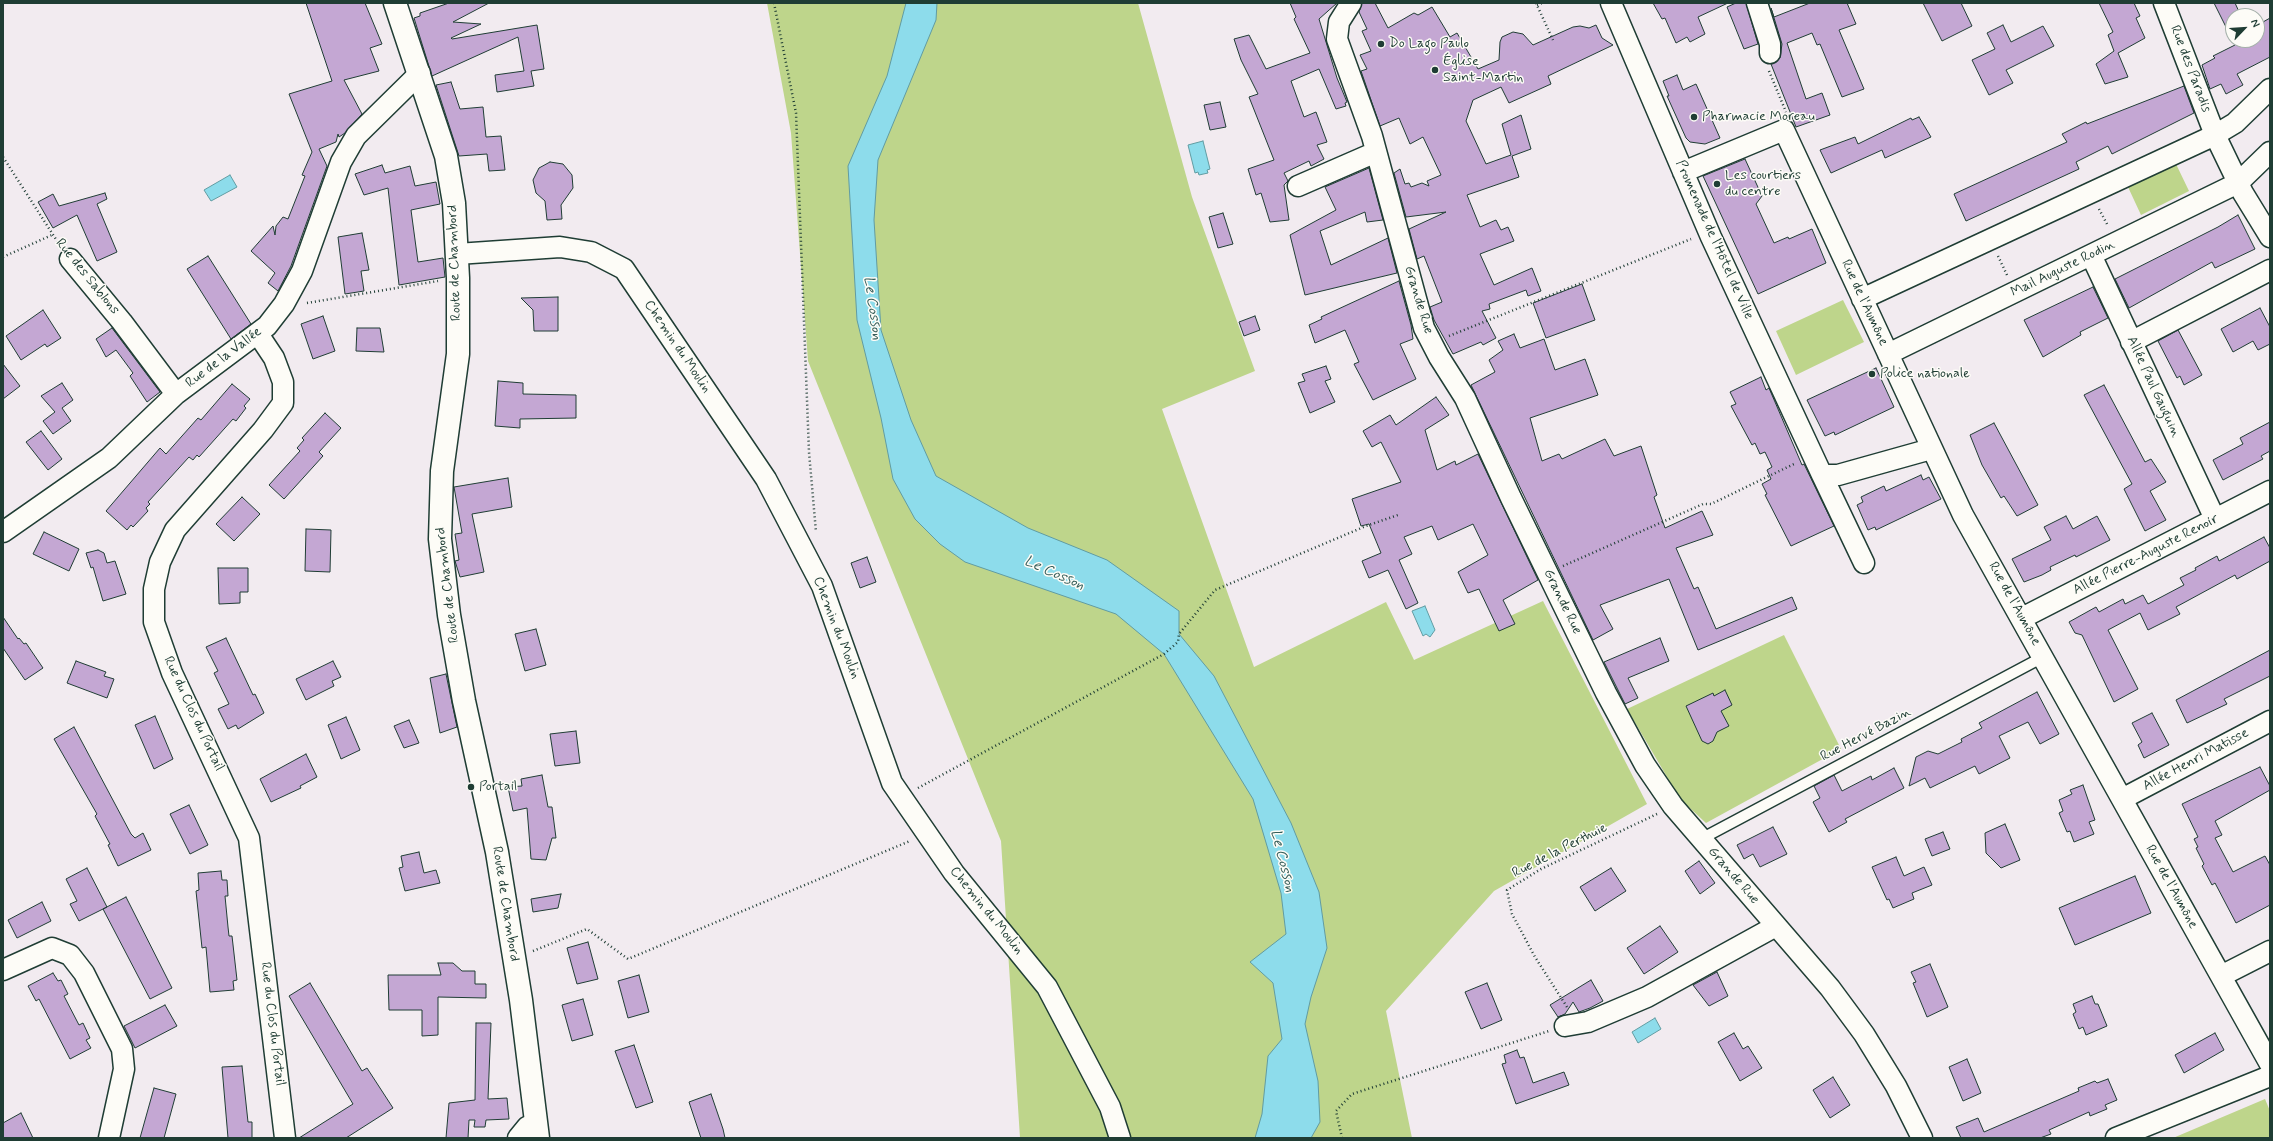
<!DOCTYPE html>
<meta charset="utf-8">
<style>
body{margin:0}
#map{position:relative;width:2273px;height:1141px;overflow:hidden;background:#f2ebf0;font-family:Mynerve,sans-serif}
canvas{display:block}
.frame{position:absolute;inset:0;border:4px solid #1f3d34;pointer-events:none}
.north{position:absolute;left:2225px;top:8px;width:40px;height:40px;box-sizing:border-box;background:#fdfcf7;border:1px solid #a4b0a9;border-radius:50%;rotate:65deg;font-size:11px;font-weight:700;line-height:16px;text-align:center;color:#1f3d34}
.north::after{content:'';display:block;margin:auto;width:14px;height:18px;background:#1f3d34;clip-path:polygon(50% 0,100% 100%,50% 72%,0 100%)}
</style>
<div id="map">
<canvas width="2273" height="1141"></canvas>
<div class="frame"></div>
<div class="north">N</div>
</div>
<script>
const g = document.querySelector('canvas').getContext('2d');
g.lineJoin = 'round';
function fill(path, color) {
  g.fillStyle = color;
  g.fill(path, 'evenodd');
}
function toPath(rows) {
  const path = new Path2D();
  for (const r of rows) {
    path.moveTo(r[0], r[1]);
    for (let i = 2; i < r.length; i += 2) path.lineTo(r[i], r[i + 1]);
  }
  return path;
}
function trace(path, color, width, dash) {
  g.strokeStyle = color;
  g.lineWidth = width;
  g.lineCap = dash ? 'butt' : 'round';
  g.setLineDash(dash || []);
  g.stroke(path);
}
function drawText(font, color, halo, rows, align = 'center') {
  g.font = font + ' Mynerve,sans-serif';
  g.lineWidth = 3;
  g.setLineDash([]);
  g.textBaseline = 'middle';
  g.strokeStyle = halo;
  g.fillStyle = color;
  for (const [text, x, y, turn = 0] of rows) {
    g.save();
    g.translate(x, y);
    g.rotate((+turn || 0) * Math.PI / 180);
    g.textAlign = isNaN(turn) ? turn : align;
    if (halo) g.strokeText(text, 0, 0);
    g.fillText(text, 0, 0);
    g.restore();
  }
}
const green = toPath([
 [767,3,1138,3,1192,197,1255,371,1162,409,1254,667,1386,602,1414,660,1543,601,1647,804,1494,891,1386,1011,1412,1138,1020,1138,1001,841,808,361,791,133],
 [2176,164,2189,191,2141,215,2128,187],
 [1843,300,1864,342,1796,375,1776,331],
 [1784,635,1841,749,1706,823,1680,799,1627,709],
 [2265,1099,2270,1111,2270,1138,2173,1138]
]);
const water = toPath([
 [906,3,937,3,936,20,878,160,874,220,881,330,911,420,936,476,1028,528,1107,560,1179,611,1179,634,1214,676,1291,823,1319,892,1327,948,1311,997,1305,1024,1318,1081,1320,1122,1311,1138,1255,1138,1262,1114,1268,1056,1282,1039,1273,983,1250,962,1286,934,1281,893,1253,799,1164,654,1116,614,965,562,940,544,915,519,893,479,881,418,857,320,848,166,887,76,906,3],
 [1203,141,1210,169,1207,170,1208,173,1199,175,1198,172,1195,173,1188,145,1203,141],
 [230,175,237,187,211,201,204,190,230,175],
 [1425,606,1435,630,1430,637,1426,634,1423,636,1412,611,1425,606],
 [1655,1018,1661,1029,1638,1043,1632,1032,1655,1018]
]);
const building = toPath([
 [306,3,365,3,382,44,370,48,379,71,344,80,362,114,345,133,339,137,338,134,336,142,319,149,327,166,291,266,278,291,268,283,275,273,251,251,273,226,275,235,276,226,283,217,288,219,305,176,302,175,312,152,289,94,332,81,306,3],
 [449,3,489,3,453,22,481,24,451,38,452,39,537,25,544,69,531,71,534,86,497,92,495,75,524,71,518,37,432,76,414,18,420,16,420,13,449,3],
 [1290,3,1337,3,1319,19,1337,78,1347,102,1345,103,1346,106,1336,109,1319,69,1291,81,1304,117,1316,112,1327,142,1317,145,1324,159,1311,166,1309,161,1284,173,1288,181,1284,185,1289,220,1270,222,1261,193,1256,195,1248,169,1274,160,1249,97,1258,94,1241,60,1234,39,1249,35,1266,69,1310,53,1294,19,1296,17,1290,3],
 [1362,3,1375,3,1388,28,1414,13,1418,15,1432,7,1450,37,1457,33,1478,69,1499,60,1500,42,1502,37,1513,32,1523,34,1533,45,1573,27,1580,26,1589,28,1596,25,1602,38,1613,45,1548,76,1551,84,1509,103,1501,87,1473,100,1466,121,1486,164,1511,155,1502,124,1521,115,1531,149,1512,156,1519,177,1467,195,1480,227,1496,220,1501,230,1508,227,1514,241,1480,254,1494,285,1532,268,1541,291,1528,296,1526,290,1489,304,1490,309,1482,311,1496,338,1483,345,1481,342,1453,354,1434,320,1430,307,1442,302,1424,256,1417,259,1409,229,1446,212,1406,217,1394,173,1400,169,1405,184,1409,183,1411,187,1422,183,1429,186,1427,181,1441,175,1423,137,1410,144,1399,118,1380,126,1361,71,1367,69,1360,55,1371,51,1362,31,1367,29,1359,12,1362,3],
 [1653,3,1728,3,1698,17,1705,34,1690,42,1687,37,1676,43,1665,18,1662,19,1653,3],
 [1736,3,1746,3,1758,44,1744,49,1727,7,1736,3],
 [1810,3,1847,3,1856,24,1839,30,1864,89,1842,97,1820,44,1817,45,1812,33,1787,43,1806,99,1822,93,1830,115,1796,127,1771,64,1780,58,1782,44,1771,8,1774,17,1810,3],
 [1923,3,1961,3,1972,26,1942,41,1923,3],
 [2099,3,2134,3,2140,16,2136,18,2145,38,2118,53,2128,77,2105,84,2096,64,2114,51,2108,35,2113,32,2099,3],
 [2214,3,2235,3,2241,16,2233,16,2233,40,2257,40,2257,19,2260,17,2263,22,2270,18,2270,57,2237,74,2243,85,2226,94,2221,84,2210,89,2202,65,2215,58,2213,56,2235,45,2214,3],
 [2003,25,2011,42,2043,26,2054,46,2006,70,2013,83,1989,95,1972,60,1995,49,1987,33,2003,25],
 [1677,75,1683,90,1696,84,1720,138,1705,144,1690,142,1686,138,1667,96,1669,96,1663,81,1677,75],
 [451,82,460,109,483,107,486,137,501,136,505,170,489,171,487,154,459,156,436,85,451,82],
 [2184,86,2194,113,2112,154,2108,146,2076,162,2079,169,1966,221,1954,194,2067,142,2062,134,2086,122,2087,124,2184,86],
 [1220,102,1226,127,1210,130,1204,105,1220,102],
 [1919,117,1931,137,1885,158,1882,150,1831,173,1820,150,1855,137,1858,144,1911,118,1912,120,1919,117],
 [1745,159,1762,196,1756,204,1774,243,1788,237,1789,239,1812,229,1826,263,1758,294,1703,176,1745,159],
 [550,162,563,164,572,175,573,188,561,205,562,219,547,220,545,201,536,193,533,180,539,168,550,162],
 [382,165,385,173,410,166,415,186,436,182,440,204,411,210,418,262,443,258,445,277,399,285,388,188,364,195,355,174,382,165],
 [1369,168,1383,220,1367,222,1365,212,1320,231,1331,265,1388,238,1397,273,1305,295,1290,235,1336,210,1325,187,1369,168],
 [105,193,107,199,97,204,117,252,97,261,77,215,53,228,38,202,53,194,59,206,105,193],
 [1223,213,1233,244,1218,248,1209,217,1223,213],
 [2238,215,2255,249,2215,268,2212,262,2129,308,2115,279,2218,227,2238,215],
 [362,233,369,270,361,271,364,291,345,294,338,237,362,233],
 [208,256,251,324,231,339,187,269,208,256],
 [1399,281,1411,325,1413,339,1400,344,1416,379,1373,400,1354,364,1359,362,1345,330,1315,343,1309,325,1322,319,1321,317,1399,281],
 [1582,284,1595,320,1546,338,1533,303,1582,284],
 [2093,287,2108,318,2080,332,2081,335,2043,357,2024,320,2093,287],
 [558,297,558,331,534,331,533,310,521,298,558,297],
 [2260,308,2270,327,2270,344,2258,350,2253,341,2233,352,2221,329,2260,308],
 [43,310,61,338,47,347,45,344,21,360,6,336,43,310],
 [323,316,335,351,313,359,301,324,323,316],
 [1255,316,1260,330,1244,336,1239,322,1255,316],
 [112,328,160,392,147,402,130,376,133,373,116,350,106,357,99,344,96,339,112,328],
 [357,328,380,328,384,352,356,351,357,328],
 [2178,330,2202,375,2184,385,2180,376,2177,378,2158,341,2178,330],
 [1514,334,1520,348,1544,339,1555,370,1585,359,1598,395,1530,418,1542,461,1559,454,1562,459,1605,439,1614,456,1641,446,1657,495,1654,497,1665,528,1702,511,1713,535,1676,548,1694,589,1698,587,1716,629,1792,597,1797,609,1698,650,1669,579,1600,605,1613,629,1593,640,1471,385,1495,372,1489,360,1503,350,1498,341,1514,334],
 [3,364,20,386,3,399,3,364],
 [1326,366,1331,379,1325,381,1335,402,1310,413,1298,383,1305,381,1302,374,1326,366],
 [1876,368,1894,407,1835,435,1834,432,1825,436,1807,400,1876,368],
 [1761,377,1766,390,1769,388,1802,465,1804,464,1834,526,1791,546,1765,495,1767,494,1762,484,1771,479,1767,470,1772,467,1765,452,1760,454,1755,443,1752,445,1731,406,1736,404,1730,392,1761,377],
 [498,381,523,383,523,394,576,395,576,418,520,419,520,428,495,426,498,381],
 [62,383,73,400,62,408,71,421,53,434,43,421,55,412,41,396,62,383],
 [232,384,250,399,244,406,246,408,236,421,233,419,199,457,197,455,193,460,189,457,148,502,150,504,146,508,148,511,133,527,131,525,127,530,106,511,160,448,166,454,198,418,201,420,232,384],
 [2104,385,2145,462,2151,459,2166,482,2150,491,2166,520,2145,531,2124,489,2132,484,2084,395,2104,385],
 [1436,397,1449,415,1425,430,1437,470,1455,461,1456,465,1478,454,1538,580,1503,600,1515,624,1499,631,1479,589,1468,593,1458,572,1488,555,1473,524,1438,540,1432,526,1404,537,1412,554,1399,560,1418,603,1406,609,1388,570,1369,578,1362,561,1381,553,1369,524,1361,526,1352,499,1401,482,1381,442,1372,447,1363,431,1390,415,1396,425,1436,397],
 [325,413,341,428,319,452,323,456,284,499,269,485,300,451,297,448,304,440,302,438,325,413],
 [2270,422,2270,451,2261,456,2263,459,2223,480,2213,460,2243,444,2240,438,2270,422],
 [1994,423,2038,505,2017,516,2004,496,2001,498,1982,465,1970,435,1994,423],
 [41,431,62,459,48,470,26,442,41,431],
 [1921,475,1923,480,1929,477,1941,499,1876,530,1875,527,1868,530,1857,505,1863,502,1861,497,1884,486,1886,491,1921,475],
 [508,478,512,507,472,514,484,572,460,577,455,561,459,560,455,534,462,533,454,487,508,478],
 [242,497,260,514,234,541,216,524,242,497],
 [2066,516,2073,529,2097,516,2110,540,2076,557,2075,555,2050,567,2051,570,2042,575,2024,582,2012,559,2051,540,2044,527,2066,516],
 [306,529,331,530,330,572,305,571,306,529],
 [44,532,79,549,69,571,33,554,44,532],
 [2264,537,2270,548,2270,561,2237,579,2235,575,2176,607,2180,614,2148,630,2140,613,2108,630,2138,689,2114,702,2082,635,2075,633,2069,622,2096,607,2099,612,2123,599,2125,604,2143,595,2148,604,2184,585,2180,578,2196,570,2195,568,2217,556,2219,561,2264,537],
 [98,550,104,553,107,563,115,561,126,594,103,601,93,567,91,568,86,553,98,550],
 [867,557,876,582,860,588,851,563,867,557],
 [218,568,248,568,248,592,240,592,240,603,219,604,218,568],
 [3,617,18,639,19,638,24,644,26,643,43,668,25,680,3,648,3,617],
 [536,629,546,665,525,671,515,634,536,629],
 [226,638,253,695,255,694,264,713,238,729,236,725,228,729,218,709,229,704,214,673,218,671,206,647,226,638],
 [1660,638,1669,661,1628,678,1638,698,1625,704,1604,662,1660,638],
 [2270,650,2270,676,2224,699,2227,704,2187,723,2176,700,2270,650],
 [76,661,106,672,104,676,114,679,107,698,67,683,76,661],
 [333,661,341,677,332,681,334,686,306,700,296,679,333,661],
 [446,674,457,727,440,733,430,678,446,674],
 [1725,690,1732,705,1721,711,1729,726,1717,732,1713,741,1708,744,1702,741,1686,706,1713,693,1714,696,1725,690],
 [2037,692,2059,734,2040,744,2028,722,1999,736,2010,758,1979,774,1975,766,1930,788,1925,778,1909,786,1916,757,1928,751,1938,754,1962,742,1961,739,1982,728,1979,723,2037,692],
 [2152,713,2169,745,2144,758,2138,745,2142,742,2132,723,2152,713],
 [155,716,173,759,154,769,135,725,155,716],
 [346,717,360,750,341,759,328,725,346,717],
 [409,720,419,743,404,748,394,726,409,720],
 [74,727,131,834,135,838,143,833,151,850,118,866,108,845,110,844,95,816,97,814,54,739,74,727],
 [576,731,580,763,555,766,550,734,576,731],
 [306,754,317,777,300,786,301,788,271,802,260,779,306,754],
 [2260,767,2270,786,2270,790,2215,821,2222,835,2215,838,2233,872,2265,856,2270,865,2270,905,2236,923,2215,883,2212,885,2202,866,2204,864,2196,848,2198,847,2194,839,2198,837,2182,804,2260,767],
 [1894,768,1904,788,1845,819,1847,822,1829,832,1813,802,1820,798,1814,786,1834,775,1842,791,1871,776,1872,780,1894,768],
 [542,775,548,807,552,807,556,838,552,838,546,860,531,859,527,808,513,811,508,787,522,786,521,779,542,775],
 [2083,785,2095,820,2089,822,2094,834,2074,842,2070,831,2067,832,2059,813,2063,811,2059,800,2072,794,2070,790,2083,785],
 [189,805,208,845,190,854,170,814,189,805],
 [2005,824,2020,860,2001,868,1986,853,1985,833,2005,824],
 [1773,827,1787,854,1760,867,1753,854,1744,859,1737,845,1773,827],
 [1943,832,1950,849,1932,856,1925,839,1943,832],
 [419,852,424,873,436,870,440,883,405,891,399,868,403,867,401,856,419,852],
 [1896,857,1904,876,1924,867,1932,885,1912,893,1914,899,1893,908,1889,899,1887,900,1872,867,1896,857],
 [1699,861,1715,883,1700,894,1685,871,1699,861],
 [87,868,107,907,79,921,70,904,77,901,66,879,87,868],
 [1611,868,1626,891,1595,911,1580,887,1611,868],
 [221,871,222,880,227,880,228,896,225,896,228,927,229,936,232,936,237,980,233,981,234,990,210,992,206,947,202,948,196,891,199,890,198,873,221,871],
 [2135,876,2151,913,2075,945,2059,908,2135,876],
 [561,894,558,908,533,912,531,899,561,894],
 [126,897,172,988,150,999,103,909,126,897],
 [42,902,51,921,17,938,8,920,42,902],
 [1660,926,1678,952,1644,974,1627,948,1660,926],
 [588,942,598,979,577,984,567,948,588,942],
 [438,963,453,963,462,971,475,971,475,984,486,984,486,998,438,997,438,1035,422,1036,422,1010,389,1010,388,975,441,975,438,963],
 [1930,964,1948,1007,1927,1017,1913,983,1916,982,1911,972,1930,964],
 [1717,972,1728,996,1709,1006,1693,985,1717,972],
 [53,973,58,981,61,980,68,994,64,996,79,1025,83,1023,90,1038,86,1040,91,1048,70,1059,39,999,36,1001,28,986,53,973],
 [639,975,649,1012,628,1018,618,981,639,975],
 [1591,980,1603,1001,1590,1008,1579,1012,1573,1002,1565,1014,1558,1017,1550,1005,1591,980],
 [310,983,362,1071,367,1068,393,1108,346,1138,299,1138,353,1104,289,996,310,983],
 [1487,983,1502,1020,1481,1029,1465,992,1487,983],
 [2092,996,2095,1004,2098,1004,2107,1026,2086,1035,2083,1027,2079,1029,2073,1014,2076,1012,2073,1004,2092,996],
 [583,999,593,1035,572,1041,562,1005,583,999],
 [165,1005,177,1026,135,1048,124,1026,165,1005],
 [476,1023,491,1023,488,1099,507,1098,509,1119,486,1120,485,1127,474,1127,475,1120,469,1120,468,1138,446,1138,449,1103,475,1100,476,1023],
 [1734,1033,1743,1049,1748,1046,1762,1068,1740,1081,1718,1042,1734,1033],
 [2215,1033,2224,1050,2184,1073,2175,1055,2215,1033],
 [634,1045,653,1102,636,1108,615,1051,634,1045],
 [1517,1050,1520,1058,1524,1057,1533,1083,1564,1072,1569,1085,1516,1104,1502,1064,1506,1063,1504,1055,1517,1050],
 [1967,1059,1981,1093,1963,1101,1949,1067,1967,1059],
 [242,1066,248,1122,252,1122,252,1138,228,1138,222,1067,242,1066],
 [1833,1077,1850,1105,1830,1118,1813,1090,1833,1077],
 [2108,1079,2117,1100,2105,1105,2107,1109,2090,1116,2089,1112,2049,1130,2051,1134,2040,1138,1961,1138,1956,1127,1978,1118,1984,1132,2079,1091,2078,1088,2095,1081,2097,1083,2108,1079],
 [154,1088,176,1094,164,1138,140,1138,154,1088],
 [711,1094,723,1129,725,1138,701,1138,689,1102,711,1094],
 [21,1113,33,1138,3,1138,3,1123,21,1113]
]);
const path = toPath([
 [774,3,796,113,809,452,816,532],
 [1536,3,1553,40],
 [1537,5,1542,3],
 [1769,71,1786,112],
 [3,157,59,244],
 [2099,209,2108,226],
 [1998,256,2007,275],
 [3,257,52,235],
 [307,303,438,281],
 [1449,336,1691,239],
 [1563,566,1703,504,1711,504,1796,463],
 [918,788,1164,654,1178,642,1179,634,1215,590,1366,526,1398,515],
 [533,951,587,929,628,959,910,841],
 [1567,1007,1535,957,1512,914,1507,890,1541,869,1657,814],
 [1342,1138,1336,1111,1352,1094,1549,1031]
]);
const service = toPath([
 [1701,839,2043,657]
]);
const minor = toPath([
 [1351,3,1339,22,1337,39,1372,136,1424,328,1439,357,1465,398,1511,498,1606,693,1645,765,1673,806,1830,988,1864,1034,1896,1086,1922,1138],
 [1611,3,1711,237,1822,475,1838,475,1931,449],
 [1757,3,1770,44,1770,53],
 [2164,3,2215,135,2243,193,2270,237],
 [1683,172,1784,130,1963,515,2270,1064],
 [1298,186,1376,152],
 [457,254,560,247,591,252,624,269,766,479,822,586,892,783,954,873,1047,987,1110,1107,1120,1138],
 [2091,255,2215,519],
 [70,259,122,322,176,394],
 [1862,299,2215,135,2235,123,2270,89],
 [258,334,274,358,283,382,283,403,263,430,175,530,160,562,154,589,154,622,172,673,249,838,285,1138],
 [2131,342,2270,270],
 [1888,354,2238,183,2270,152],
 [1822,475,1864,563],
 [3,532,109,458,176,394,267,326,284,304,302,271,341,162,356,136,420,73],
 [2022,618,2270,491],
 [2122,799,2270,721],
 [3,970,52,948,70,955,84,973,122,1049,124,1069,109,1138],
 [2221,976,2270,951],
 [1565,1026,1588,1022,1647,997,1776,926],
 [518,1138,527,1127,536,1123],
 [2116,1138,2270,1076]
]);
const secondary = toPath([
 [395,3,446,156,454,203,458,278,458,354,442,471,440,539,449,615,464,701,497,852,521,1000,538,1138]
]);
const markers = [
 [1381,44,4,"#1f3d34"],
 [1435,70,4,"#1f3d34"],
 [1694,117,4,"#1f3d34"],
 [1717,184,4,"#1f3d34"],
 [1872,374,4,"#1f3d34"],
 [471,787,4,"#1f3d34"]
];
const poiNames = [
 ["Do Lago Paulo",1389,44],
 ["Église",1443,62],
 ["Saint-Martin",1443,78],
 ["Pharmacie Moreau",1702,117],
 ["Les courtiers",1725,176],
 ["du centre",1725,192],
 ["Police nationale",1880,374],
 ["Portail",479,787]
];
const streetNames = [
 ["Rue des Paradis",2190,69,69],
 ["Promenade de l'Hôtel de Ville",1714,240,66],
 ["Route de Chambord",455,263,-92],
 ["Mail Auguste Rodin",2063,269,-26],
 ["Rue des Sablons",87,277,51],
 ["Grande Rue",1418,300,73],
 ["Rue de l'Aumône",1864,303,65],
 ["Chemin du Moulin",677,347,56],
 ["Rue de la Vallée",224,358,-37],
 ["Allée Paul Gauguin",2153,387,65],
 ["Allée Pierre-Auguste Renoir",2146,555,-27],
 ["Route de Chambord",448,585,-97],
 ["Grande Rue",1562,602,64],
 ["Rue de l'Aumône",2014,604,61],
 ["Chemin du Moulin",836,628,69],
 ["Rue du Clos du Portail",193,714,65],
 ["Rue Hervé Bazin",1866,735,-28],
 ["Allée Henri Matisse",2196,760,-28],
 ["Rue de la Perthuie",1560,851,-27],
 ["Grande Rue",1733,876,49],
 ["Rue de l'Aumône",2171,887,61],
 ["Route de Chambord",505,904,81],
 ["Chemin du Moulin",986,911,51],
 ["Rue du Clos du Portail",272,1024,83]
];
const waterNames = [
 ["Le Cosson",872,308,82],
 ["Le Cosson",1054,574,24],
 ["Le Cosson",1282,861,76]
];
fill(green, '#bed58b');
fill(water, '#8ddceb');
trace(water, '#619ca2', 1);
fill(building, '#c4a7d3');
trace(building, '#1f3d34', 1);
trace(service, '#1f3d34', 13);
trace(minor, '#1f3d34', 23);
trace(secondary, '#1f3d34', 25);
trace(path, '#1f3d34', 2.5, [1, 3]);
trace(service, '#fdfcf7', 10);
trace(minor, '#fdfcf7', 20);
trace(secondary, '#fdfcf7', 22);
for (const [x, y, r, color] of markers) {
  const dot = new Path2D();
  dot.arc(x, y, r, 0, 2 * Math.PI);
  g.fillStyle = color;
  g.fill(dot);
  trace(dot, '#fdfcf7', 1.5);
}
drawText('14px', '#1f3d34', '#fdfcf7', poiNames, 'left');
drawText('14px', '#1f3d34', '#fdfcf7', streetNames);
drawText('italic 15px', '#355d59', '#fdfcf7', waterNames);
</script>
